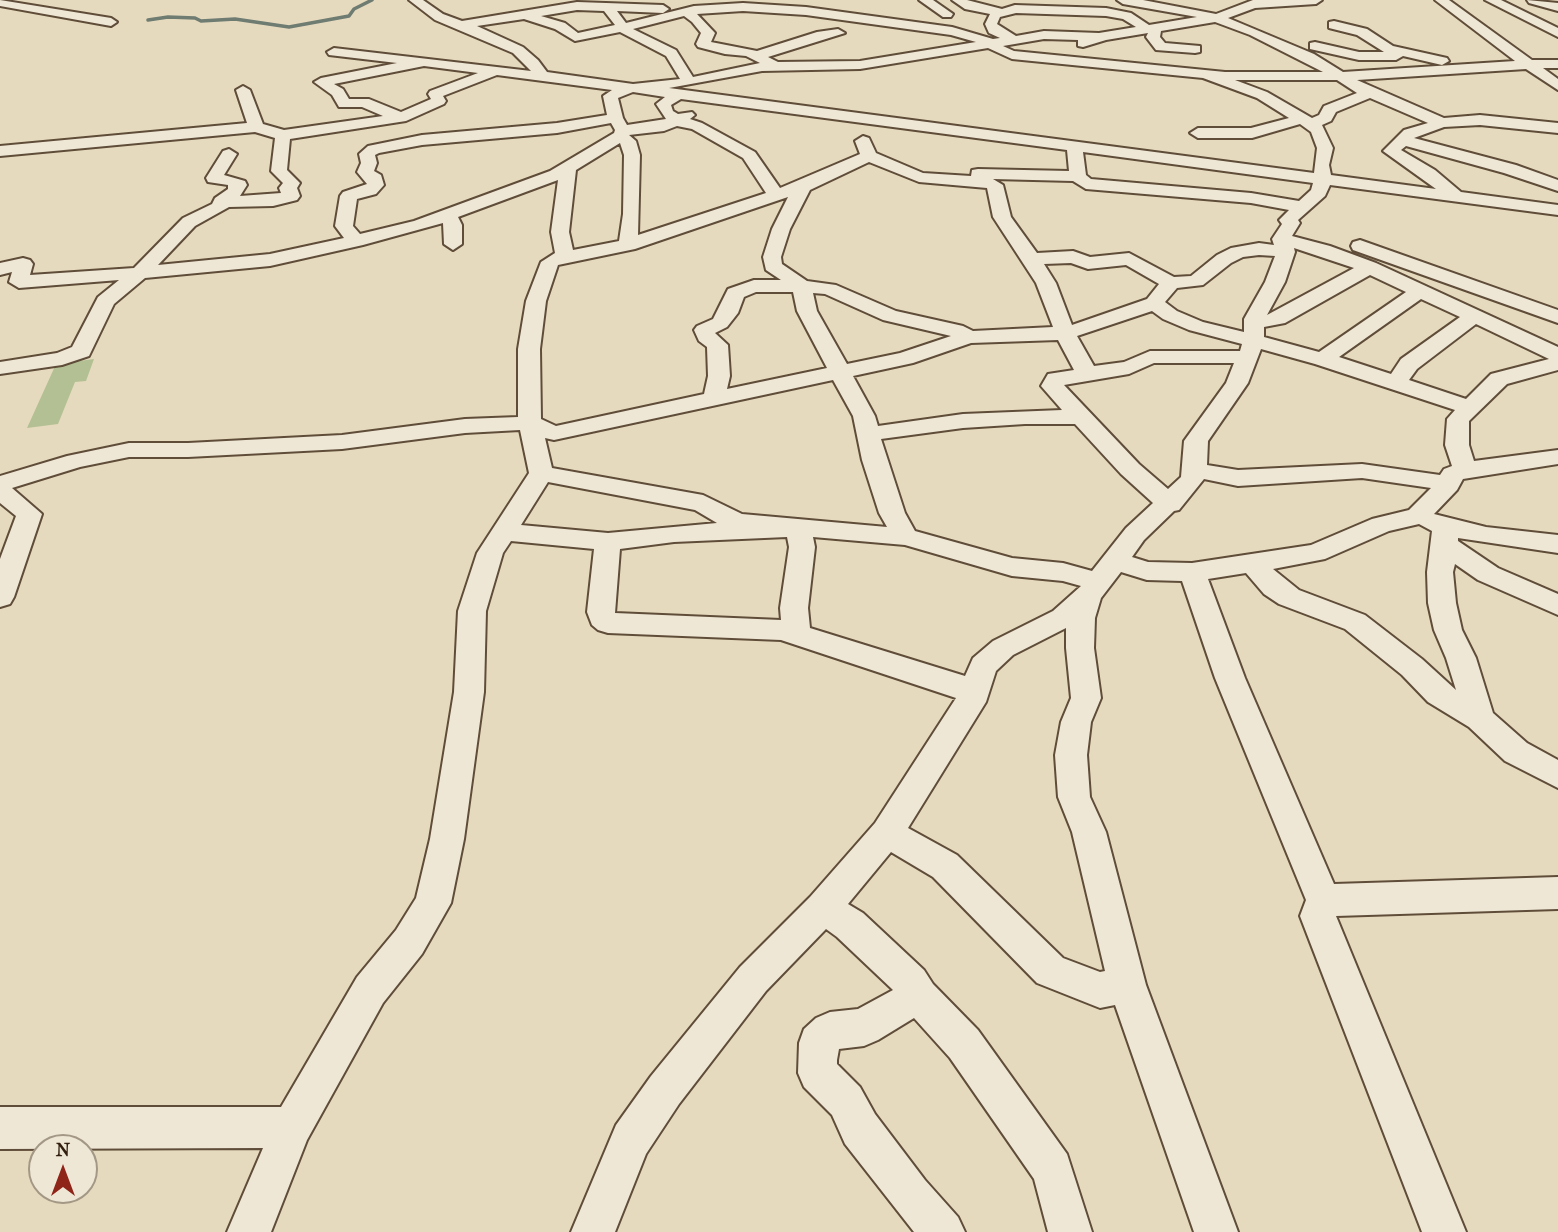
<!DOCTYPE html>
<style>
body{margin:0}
#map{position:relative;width:1558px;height:1232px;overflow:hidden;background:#e6dabe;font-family:"IM FELL French Canon",serif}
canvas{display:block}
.north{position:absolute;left:28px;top:1134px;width:70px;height:70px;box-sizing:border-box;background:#efe7d5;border:2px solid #a39785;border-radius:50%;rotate:0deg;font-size:19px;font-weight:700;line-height:28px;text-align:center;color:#321e0d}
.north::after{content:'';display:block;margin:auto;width:24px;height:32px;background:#8f2418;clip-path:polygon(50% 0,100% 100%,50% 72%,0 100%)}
</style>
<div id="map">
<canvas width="1558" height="1232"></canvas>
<div class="north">N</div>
</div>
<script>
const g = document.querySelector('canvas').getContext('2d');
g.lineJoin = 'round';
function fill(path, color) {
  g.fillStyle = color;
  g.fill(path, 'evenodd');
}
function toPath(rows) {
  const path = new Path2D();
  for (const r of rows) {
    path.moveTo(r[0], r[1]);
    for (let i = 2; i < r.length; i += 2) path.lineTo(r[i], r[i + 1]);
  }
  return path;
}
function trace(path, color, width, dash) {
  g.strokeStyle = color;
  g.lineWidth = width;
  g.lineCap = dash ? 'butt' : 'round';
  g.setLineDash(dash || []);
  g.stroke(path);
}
const green = toPath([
 [94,359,86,381,75,382,58,424,27,428,56,364]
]);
const stream = toPath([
 [148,20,168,17,195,18,201,21,235,19,289,27,349,16,354,9,372,0]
]);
const minor = toPath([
 [0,0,111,18,117,22,111,26,0,6,0,0],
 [409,0,423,0,443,14,462,21,577,2,663,5,669,9,663,13,617,11,626,23,694,6,743,3,806,7,952,27,993,39,1000,38,989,33,985,24,990,14,965,9,952,0,967,0,1002,9,1015,5,1106,8,1131,13,1149,25,1197,17,1123,4,1117,0,1143,0,1216,14,1253,0,1322,0,1316,4,1255,8,1228,18,1314,54,1343,72,1515,61,1435,0,1449,0,1532,60,1558,60,1558,68,1543,68,1558,79,1558,90,1526,69,1357,80,1444,118,1480,115,1558,123,1558,133,1480,125,1444,127,1414,138,1516,165,1558,180,1558,191,1504,173,1406,146,1401,150,1435,170,1461,192,1558,205,1558,215,1330,185,1325,196,1298,220,1300,223,1292,236,1330,246,1376,263,1558,347,1558,370,1507,384,1469,421,1469,445,1474,461,1558,450,1558,464,1463,479,1457,490,1434,514,1486,527,1558,535,1558,553,1458,538,1458,541,1498,568,1558,594,1558,615,1478,580,1455,564,1453,572,1456,603,1462,630,1476,658,1493,713,1527,743,1558,760,1558,788,1505,761,1469,727,1428,702,1402,675,1345,629,1279,604,1264,594,1246,573,1208,579,1245,678,1334,884,1558,877,1558,909,1336,916,1466,1232,1422,1232,1300,916,1306,900,1215,678,1182,581,1147,580,1121,572,1101,598,1095,618,1094,648,1101,698,1091,722,1087,755,1090,797,1106,832,1146,985,1238,1232,1194,1232,1115,1005,1100,1008,1037,983,933,877,891,852,848,904,863,913,924,970,933,984,978,1030,1067,1154,1092,1232,1048,1232,1034,1179,950,1058,914,1018,878,1040,864,1046,839,1049,837,1060,837,1064,860,1087,875,1114,925,1180,958,1217,965,1232,914,1232,845,1144,832,1115,804,1087,798,1073,799,1043,804,1029,816,1018,830,1012,858,1009,893,990,837,937,826,929,766,991,679,1104,646,1154,615,1232,571,1232,616,1125,651,1076,740,967,810,897,875,823,956,698,781,640,608,633,598,630,592,625,587,612,594,549,511,541,503,553,486,611,484,692,464,839,451,903,422,954,383,1003,307,1140,271,1232,227,1232,263,1148,0,1149,0,1107,281,1107,357,977,396,930,416,898,430,839,454,692,458,611,477,553,529,473,520,430,465,433,342,449,188,457,129,457,80,467,12,488,42,514,14,597,10,604,0,607,0,559,16,516,0,503,0,476,67,456,129,443,188,443,342,435,465,419,518,417,518,349,526,301,541,262,555,253,551,232,558,180,458,217,462,225,462,244,453,250,444,244,443,223,363,245,270,266,145,278,114,304,89,356,62,365,0,374,0,362,57,353,72,347,98,297,119,280,19,288,9,282,12,272,0,275,0,263,23,258,30,260,33,264,30,275,134,268,183,218,212,204,215,198,228,189,228,185,208,182,206,178,223,151,229,149,237,154,224,175,245,181,247,185,240,196,281,193,279,188,283,183,271,171,275,138,255,132,0,156,0,146,247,123,236,90,243,86,250,90,263,124,284,130,383,116,362,107,339,107,332,95,314,82,321,78,397,63,329,55,327,52,334,48,531,71,513,53,435,20,409,0],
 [577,10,604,11,615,25,578,33,565,23,541,16,577,10],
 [743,11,806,15,951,35,976,42,860,61,778,62,768,57,845,33,838,29,817,32,757,51,711,42,715,33,697,14,743,11],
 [1016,13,1106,16,1123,19,1136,27,1099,33,1044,31,1016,36,997,24,1000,17,1016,13],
 [684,16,692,22,701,33,696,44,698,47,725,54,746,56,760,63,693,77,676,50,633,29,684,16],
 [524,19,555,29,575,41,620,32,666,56,680,79,633,84,547,72,538,60,523,47,477,26,524,19],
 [1215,22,1250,35,1323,72,1225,72,1014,51,1003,46,1044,39,1078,40,1078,46,1083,47,1106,40,1148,33,1146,37,1156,50,1195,53,1200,52,1200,46,1165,43,1160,37,1161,31,1215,22],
 [988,48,1012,59,1203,78,1257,98,1289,118,1251,128,1198,128,1190,133,1198,138,1252,138,1300,124,1311,132,1317,148,1314,173,669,88,762,71,860,69,988,48],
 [424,66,478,73,430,91,428,94,431,99,401,112,369,99,349,99,343,89,334,84,424,66],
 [497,75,612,90,603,96,607,115,557,123,422,135,368,146,359,154,361,163,357,172,367,184,343,192,340,196,335,226,344,238,270,254,158,265,195,226,229,207,273,206,297,200,300,196,297,188,300,183,287,170,290,139,406,121,444,104,446,101,443,96,497,75],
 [1235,80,1337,80,1357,93,1324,106,1319,115,1312,118,1267,92,1235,80],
 [633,92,665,97,656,104,666,119,627,125,623,118,618,98,633,92],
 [1370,98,1428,123,1404,130,1383,151,1436,189,1331,175,1329,165,1333,148,1322,125,1331,121,1336,112,1370,98],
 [681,99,1067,150,1069,171,978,169,972,170,971,176,923,173,876,153,869,138,863,136,855,141,860,154,780,188,755,152,702,123,690,119,695,115,692,112,678,114,673,111,671,105,681,99],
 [611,123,615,130,614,133,550,171,414,221,360,234,353,226,357,199,376,194,384,185,381,175,374,171,377,163,375,155,379,153,422,145,557,133,611,123],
 [677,126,692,129,743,158,766,193,638,235,640,155,636,141,629,135,664,131,677,126],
 [620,143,624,155,623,214,619,241,573,250,569,232,576,170,620,143],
 [1083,152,1313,183,1311,190,1299,201,1251,193,1091,179,1086,175,1083,152],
 [869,162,919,182,987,188,993,217,1036,283,1053,327,973,331,963,326,896,311,836,285,807,281,782,264,781,257,790,229,810,190,869,162],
 [993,179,1073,181,1086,189,1251,203,1289,210,1279,220,1282,224,1272,239,1274,245,1259,243,1231,248,1217,255,1191,276,1174,277,1129,253,1090,257,1073,251,1037,253,1011,217,1003,185,993,179],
 [788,197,772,229,763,257,766,270,781,280,754,280,728,289,713,319,697,326,694,330,699,341,707,347,708,376,704,394,556,426,541,419,540,349,546,301,558,265,635,249,788,197],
 [1294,248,1354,268,1267,315,1285,282,1295,252,1294,248],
 [1259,255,1275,256,1265,282,1244,319,1244,332,1203,322,1177,311,1165,302,1177,288,1203,285,1231,263,1243,257,1259,255],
 [1071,263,1088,269,1126,265,1159,284,1147,299,1072,325,1056,283,1044,264,1071,263],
 [1370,275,1406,292,1319,352,1264,337,1264,327,1285,323,1370,275],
 [756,292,793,292,797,311,827,368,727,389,730,376,728,345,715,333,727,327,738,313,744,297,756,292],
 [813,293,825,294,883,320,951,336,900,353,847,364,817,311,813,293],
 [1421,299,1460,317,1401,359,1391,374,1339,357,1421,299],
 [1152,311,1163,319,1189,330,1242,344,1240,351,1150,351,1124,362,1094,366,1077,336,1152,311],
 [1476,324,1549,359,1491,374,1466,399,1409,380,1417,369,1476,324],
 [1058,340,1074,370,1048,374,1041,386,1062,410,963,414,878,426,875,416,853,376,913,363,971,343,1058,340],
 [1261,349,1315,364,1455,410,1447,419,1445,445,1452,466,1444,469,1440,475,1362,464,1238,470,1207,465,1208,441,1248,383,1261,349],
 [1154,363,1234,363,1226,383,1184,441,1181,477,1168,489,1139,464,1064,385,1129,374,1154,363],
 [833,380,853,416,862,460,879,513,887,527,742,514,703,495,552,468,545,438,554,440,833,380],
 [1025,424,1075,424,1121,474,1153,503,1126,528,1092,571,1063,563,1012,558,915,531,905,513,881,439,963,428,1025,424],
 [1362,478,1431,488,1409,510,1372,519,1311,545,1192,563,1148,562,1132,557,1144,540,1174,511,1179,510,1204,479,1238,486,1362,478],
 [548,482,695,510,717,523,608,533,521,525,548,482],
 [1419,524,1432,531,1427,572,1428,603,1434,630,1446,658,1456,690,1422,659,1365,615,1299,590,1273,569,1325,559,1389,531,1419,524],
 [787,537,789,547,780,608,781,620,615,613,620,549,674,542,787,537],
 [813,537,905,545,1012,576,1063,581,1081,586,1053,611,993,641,973,658,965,676,810,628,808,608,815,547,813,537],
 [1066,628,1066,648,1071,698,1061,722,1055,755,1058,797,1072,832,1105,971,1100,972,1063,958,957,855,908,828,986,702,996,671,1013,655,1066,628],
 [919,0,933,0,953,14,951,17,943,17,919,0],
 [1485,0,1501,0,1558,28,1558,37,1485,0],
 [1527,0,1558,3,1558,11,1529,3,1527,0],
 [1334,21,1367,29,1393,46,1447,58,1449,61,1442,65,1403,56,1396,60,1359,60,1310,49,1310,43,1315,42,1359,52,1384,52,1357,35,1329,28,1329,22,1334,21],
 [1360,240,1558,310,1558,323,1353,250,1351,246,1353,242,1360,240]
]);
fill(green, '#b3c093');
trace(stream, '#6f7c72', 3.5);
trace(minor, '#5f4d39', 4);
fill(minor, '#efe7d5');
</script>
